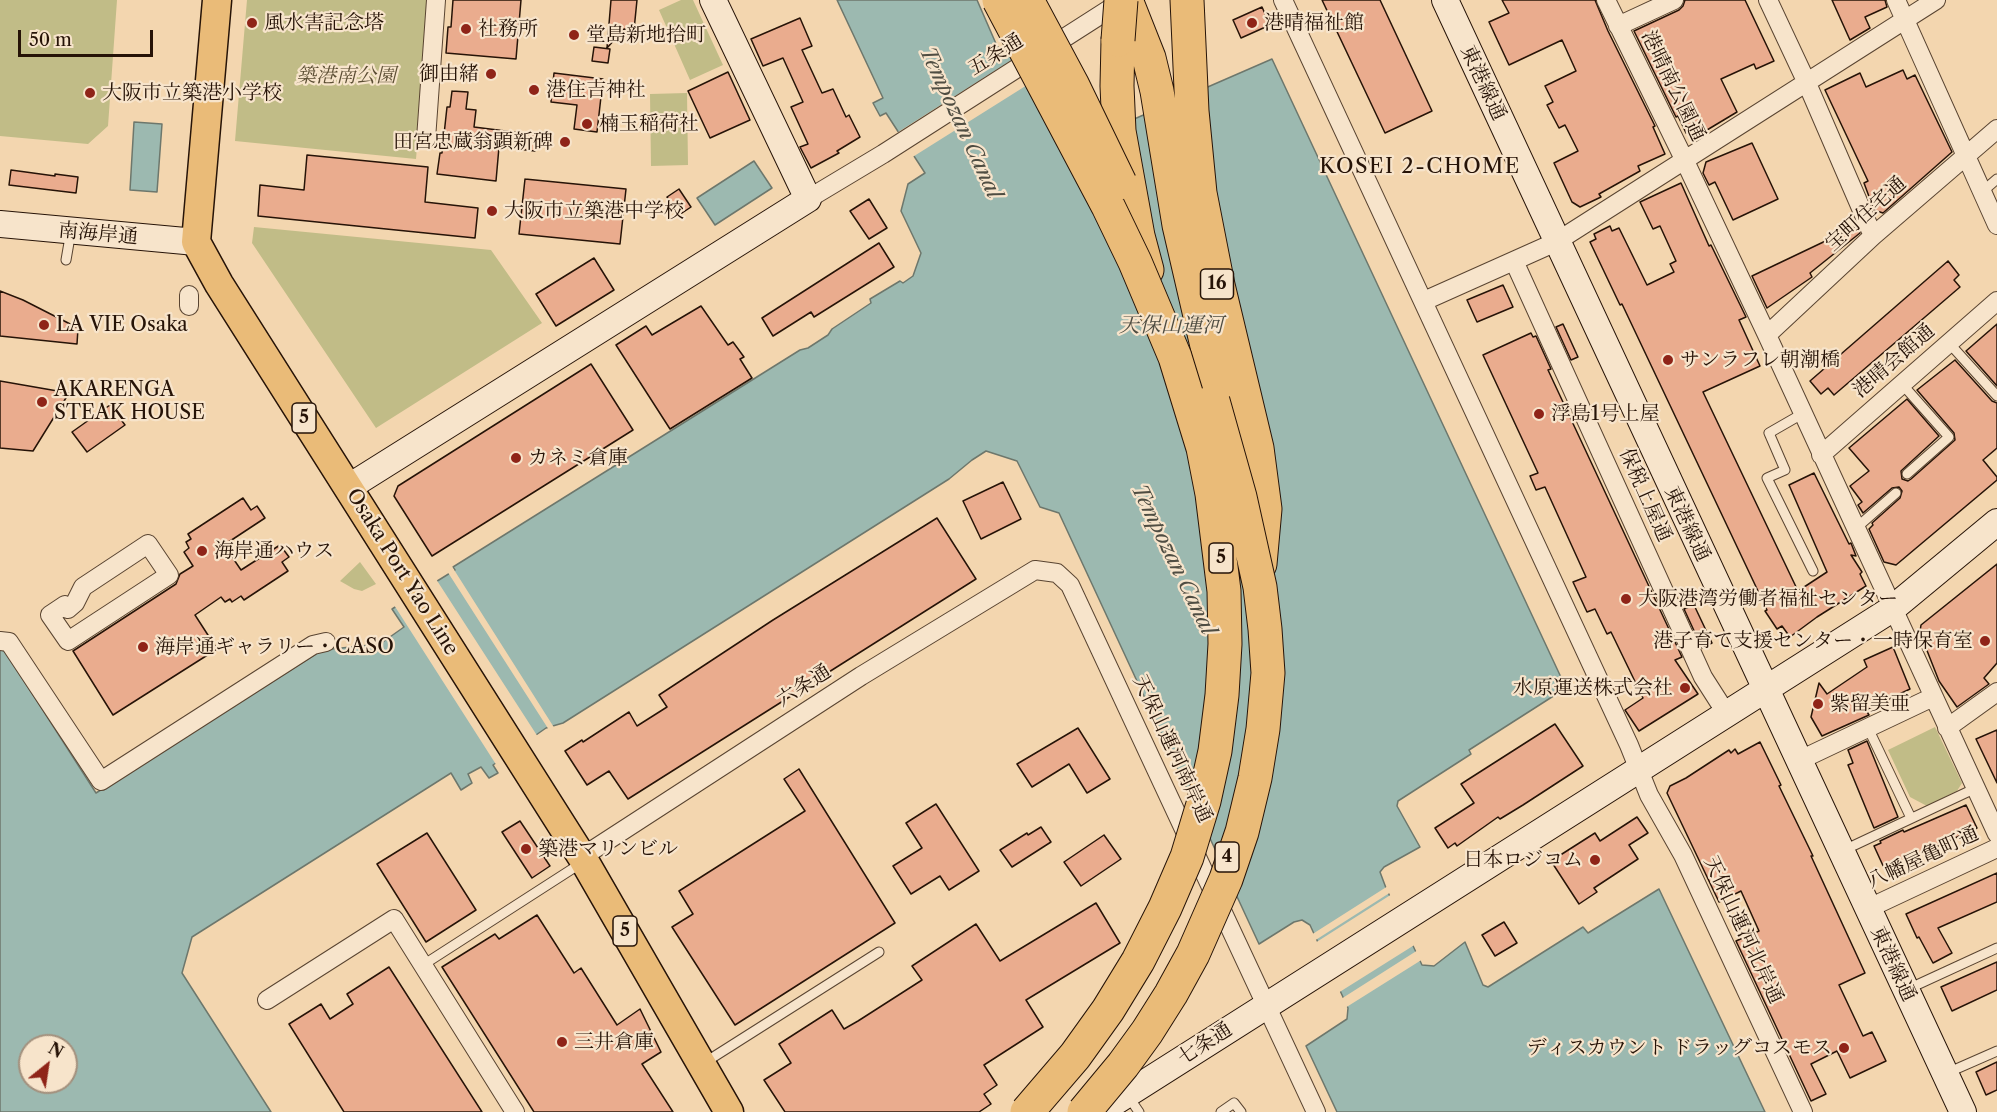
<!DOCTYPE html>
<meta charset="utf-8">
<style>
body{margin:0}
#map{position:relative;width:1997px;height:1112px;overflow:hidden;background:#f3d6af;font-family:"Libre Caslon Text",serif}
canvas{display:block}
.north{position:absolute;left:18px;top:1034px;width:60px;height:60px;box-sizing:border-box;background:#f7e4cb;border:2px solid #a3907d;border-radius:50%;rotate:30deg;font-size:16px;font-weight:700;line-height:24px;text-align:center;color:#261307}
.north::after{content:'';display:block;margin:auto;width:21px;height:27px;background:#8f2418;clip-path:polygon(50% 0,100% 100%,50% 72%,0 100%)}
.scale{position:absolute;left:18px;top:30px;width:135px;height:27px;box-sizing:border-box;border:3px solid #261307;border-top:0;padding-left:8px;font-size:18px;line-height:21px;white-space:nowrap;color:#261307;-webkit-text-stroke:4px #f7e4cb;paint-order:stroke}
</style>
<div id="map">
<canvas width="1997" height="1112"></canvas>
<div class="north">N</div>
<div class="scale">50 m</div>
</div>
<script>
const g = document.querySelector('canvas').getContext('2d');
g.lineJoin = 'round';
function fill(path, color) {
  g.fillStyle = color;
  g.fill(path, 'evenodd');
}
function toPath(rows) {
  const path = new Path2D();
  for (const r of rows) {
    path.moveTo(r[0], r[1]);
    for (let i = 2; i < r.length; i += 2) path.lineTo(r[i], r[i + 1]);
  }
  return path;
}
function trace(path, color, width, dash) {
  g.strokeStyle = color;
  g.lineWidth = width;
  g.lineCap = dash ? 'butt' : 'round';
  g.setLineDash(dash || []);
  g.stroke(path);
}
function drawText(font, color, halo, rows, align = 'center') {
  g.font = font + ' "Libre Caslon Text","Noto Serif JP",serif';
  g.lineWidth = 4.5;
  g.setLineDash([]);
  g.textBaseline = 'middle';
  g.strokeStyle = halo;
  g.fillStyle = color;
  for (const [text, x, y, turn = 0] of rows) {
    g.save();
    g.translate(x, y);
    g.rotate((+turn || 0) * Math.PI / 180);
    g.textAlign = isNaN(turn) ? turn : align;
    if (halo) g.strokeText(text, 0, 0);
    g.fillText(text, 0, 0);
    g.restore();
  }
}
const green = toPath([
 [0,0,117,0,108,126,88,144,0,136],
 [247,0,429,0,416,159,235,141],
 [681,0,693,0,723,65,690,80,659,10],
 [687,93,688,165,651,166,650,94],
 [254,227,491,250,542,323,376,428,252,243],
 [360,562,376,584,362,591,354,589,340,581],
 [1935,727,1962,783,1957,791,1927,806,1910,797,1888,750]
]);
const water = toPath([
 [837,0,977,0,997,46,1003,52,1012,54,1086,140,1272,59,1566,688,1469,750,1471,754,1398,801,1397,806,1420,847,1384,867,1380,872,1386,888,1422,965,1434,966,1465,942,1483,985,1488,987,1583,927,1588,933,1659,889,1765,1112,1337,1112,1306,1046,1347,1019,1348,1008,1310,925,1302,920,1294,922,1259,944,1059,513,1040,507,1017,461,986,451,972,460,949,479,563,723,546,728,493,765,498,773,489,778,481,767,468,774,472,783,461,790,451,773,192,937,182,973,271,1112,0,1112,0,650,5,651,96,793,322,650,380,644,404,627,392,609,455,570,453,567,800,350,808,348,828,335,832,329,871,303,870,299,900,281,903,283,913,276,921,253,901,211,908,184,925,173,886,113,880,116,873,103,883,98,837,0],
 [30,1046,66,1046,66,1082,30,1082,30,1046],
 [134,122,162,124,157,192,130,190,134,122],
 [754,161,772,188,715,225,697,198,754,161]
]);
const pier = toPath([
 [1037,44,1051,70,911,158,895,134],
 [451,565,555,729,549,730,447,571,451,569],
 [436,579,538,737,497,766,394,605],
 [1388,886,1391,892,1314,941,1311,935],
 [1392,894,1416,944,1338,993,1315,943],
 [1418,950,1423,959,1345,1008,1341,999]
]);
const building = toPath([
 [453,0,521,0,516,59,446,53,448,27,451,27,453,0],
 [611,0,637,0,634,30,624,29,607,48,611,0],
 [1322,0,1380,0,1432,111,1385,133,1322,0],
 [1502,0,1595,0,1608,31,1655,126,1653,127,1665,154,1638,166,1640,171,1599,194,1601,197,1580,207,1572,202,1554,163,1578,151,1565,125,1559,128,1547,105,1553,102,1545,86,1576,71,1562,40,1509,65,1489,22,1509,13,1502,0],
 [1685,0,1745,0,1774,61,1756,69,1754,64,1721,79,1737,112,1697,136,1686,133,1678,116,1676,117,1634,31,1679,10,1683,6,1685,0],
 [1832,0,1885,0,1887,7,1865,17,1870,28,1850,40,1832,0],
 [1262,7,1270,25,1241,38,1233,20,1262,7],
 [800,18,812,46,802,50,822,93,833,89,846,117,849,115,860,137,837,151,839,153,811,168,800,147,808,144,791,107,803,102,783,58,763,66,751,39,800,18],
 [594,47,610,49,608,63,592,61,594,47],
 [1903,70,1907,79,1915,75,1952,152,1883,213,1874,210,1864,183,1868,181,1825,90,1860,73,1866,87,1903,70],
 [728,72,750,120,710,138,688,91,728,72],
 [554,73,603,79,597,132,574,129,577,105,551,102,554,73],
 [452,91,468,92,466,109,476,110,474,127,537,135,535,151,499,147,496,181,437,174,440,153,442,153,447,107,450,107,452,91],
 [1752,143,1778,199,1733,220,1715,182,1709,185,1703,173,1706,162,1752,143],
 [307,155,428,167,425,202,478,208,475,238,258,216,260,185,304,190,307,155],
 [11,170,55,176,55,174,78,177,76,193,9,185,11,170],
 [525,179,626,189,620,244,519,234,525,179],
 [1681,183,1709,246,1711,245,1746,317,1739,320,1760,366,1703,392,1798,591,1827,572,1789,485,1814,473,1849,544,1851,543,1856,556,1851,555,1862,572,1860,574,1866,586,1817,617,1790,637,1782,626,1777,629,1765,611,1767,610,1622,304,1620,305,1590,242,1596,239,1594,234,1610,226,1612,231,1619,228,1647,285,1674,272,1670,264,1676,261,1660,226,1653,229,1640,202,1681,183],
 [679,189,691,207,679,215,667,197,679,189],
 [869,199,887,228,869,239,850,211,869,199],
 [1857,226,1860,233,1810,273,1812,277,1767,308,1752,276,1857,226],
 [879,243,894,267,814,317,811,312,773,336,762,318,879,243],
 [594,258,614,290,556,326,536,294,594,258],
 [1948,261,1959,275,1954,280,1960,287,1834,395,1828,388,1821,394,1810,381,1948,261],
 [1503,285,1513,307,1477,322,1467,300,1503,285],
 [0,291,23,300,78,328,77,344,0,336,0,291],
 [701,306,728,345,733,342,744,357,740,359,752,378,670,429,616,345,646,326,652,335,701,306],
 [1563,324,1578,357,1571,360,1556,327,1563,324],
 [1997,324,1997,386,1966,351,1997,324],
 [1531,333,1533,337,1536,336,1551,369,1548,370,1682,657,1675,660,1698,694,1639,731,1625,710,1643,698,1611,632,1607,634,1595,609,1587,612,1573,582,1586,577,1545,487,1536,490,1530,476,1538,473,1483,355,1531,333],
 [1955,360,1992,401,1997,403,1997,448,1983,460,1997,477,1997,480,1896,565,1884,562,1869,529,1873,525,1872,523,1900,498,1902,491,1899,487,1892,488,1863,513,1858,505,1862,502,1850,486,1869,471,1849,448,1907,399,1939,436,1901,471,1902,479,1908,481,1911,479,1955,440,1954,433,1917,390,1955,360],
 [591,364,633,430,432,556,394,496,398,486,591,364],
 [0,381,69,393,33,451,0,448,0,381],
 [110,405,125,425,87,452,72,432,110,405],
 [1003,482,1021,519,981,539,963,501,1003,482],
 [243,498,251,510,257,506,265,518,224,545,241,570,280,545,289,557,282,562,288,571,244,600,241,596,232,602,230,599,225,602,221,597,195,615,217,649,113,715,73,651,176,584,180,574,193,566,184,552,189,548,186,542,191,539,188,534,243,498],
 [937,518,976,579,628,799,609,771,587,785,565,751,582,740,583,742,629,712,637,726,667,707,659,695,773,620,937,518],
 [1997,564,1997,663,1984,678,1989,684,1957,707,1939,681,1926,648,1919,638,1921,625,1997,564],
 [1694,605,1712,643,1702,648,1684,609,1694,605],
 [1893,647,1910,689,1866,710,1869,715,1822,736,1811,717,1819,683,1827,694,1867,667,1864,660,1893,647],
 [1555,724,1583,766,1523,805,1500,819,1498,817,1457,846,1455,843,1448,848,1435,828,1474,803,1461,784,1555,724],
 [1078,728,1110,779,1087,793,1069,764,1032,787,1017,764,1078,728],
 [1997,730,1997,783,1976,739,1997,730],
 [1867,741,1898,817,1874,828,1848,765,1853,763,1848,750,1867,741],
 [1760,742,1781,785,1779,786,1813,856,1811,856,1865,973,1839,985,1863,1036,1872,1032,1886,1061,1850,1078,1837,1051,1811,1064,1826,1094,1811,1101,1736,941,1759,931,1741,891,1719,902,1667,793,1670,786,1686,778,1729,750,1731,753,1735,749,1738,754,1760,742],
 [799,769,895,923,735,1025,672,927,693,914,679,891,805,811,784,779,799,769],
 [936,804,979,871,949,890,940,876,911,894,893,866,922,848,906,823,936,804],
 [1966,805,1977,828,1885,870,1874,846,1881,843,1880,841,1903,830,1904,832,1966,805],
 [1637,817,1648,833,1629,845,1638,859,1594,888,1597,892,1579,904,1551,861,1595,833,1600,841,1637,817],
 [520,821,550,866,532,878,502,832,520,821],
 [1041,827,1051,842,1012,867,1000,850,1027,833,1028,835,1041,827],
 [427,833,476,910,426,942,377,864,427,833],
 [1104,835,1121,859,1081,886,1064,862,1104,835],
 [1997,873,1997,902,1938,928,1952,953,1933,963,1919,937,1917,938,1906,914,1997,873],
 [1096,903,1120,943,1026,1000,1043,1027,984,1065,997,1085,984,1094,991,1104,979,1112,785,1112,764,1080,791,1063,779,1044,832,1010,844,1029,858,1021,922,980,912,966,976,924,1000,961,1096,903],
 [537,915,574,973,581,968,617,1025,640,1009,661,1052,642,1064,673,1112,534,1112,442,967,495,934,499,939,537,915],
 [1504,922,1517,943,1495,956,1482,935,1504,922],
 [1997,962,1997,990,1952,1011,1941,987,1997,962],
 [389,967,482,1112,344,1112,289,1024,321,1004,330,1019,353,1004,347,994,389,967],
 [1997,1062,1997,1090,1986,1095,1976,1072,1997,1062]
]);
const lane = toPath([
 [1982,192,1997,179],
 [66,260,71,231],
 [1949,343,1997,396],
 [1902,384,1949,437,1907,474],
 [1802,414,1769,433,1785,470,1767,478,1813,571],
 [1855,529,1896,493],
 [1868,728,1911,818],
 [1842,851,1976,788],
 [423,965,583,862],
 [1908,989,1997,948],
 [704,1063,879,952],
 [1947,1073,1997,1051],
 [1128,1096,1139,1112],
 [1221,1112,1234,1103,1241,1112]
]);
const street = toPath([
 [1283,0,1629,745,1649,795,1683,855,1803,1112],
 [1606,0,1684,159,1767,335,1997,834],
 [1768,0,1806,81,1873,236],
 [1896,0,1997,225],
 [1618,26,1674,0],
 [426,139,436,0],
 [808,199,883,154,1122,1],
 [1514,261,1703,677,1726,713],
 [189,295,189,306],
 [1424,301,1556,242,1936,0],
 [1767,335,1873,236,1997,129],
 [1821,455,1997,301],
 [148,544,169,575,68,641,50,615,65,605,68,609,75,603,83,587,148,544],
 [0,641,9,642,101,781,313,645,326,642],
 [1947,728,1997,692],
 [1798,761,1933,697],
 [582,857,861,676,1035,570,1057,573,1070,585,1316,1112],
 [1867,909,1997,848],
 [267,1000,394,919,515,1112]
]);
const secondary = toPath([
 [1445,0,1963,1112],
 [0,224,196,242],
 [349,487,808,199,713,0],
 [1099,1112,1892,609,1997,522]
]);
const primary = toPath([
 [217,0,196,242,219,284,582,857,729,1112]
]);
const highway = toPath([
 [1126,0,1149,58,1157,91,1179,225,1226,428],
 [1187,0,1192,111,1200,193,1218,285,1257,448,1265,509,1260,564],
 [1125,13,1118,40,1117,86,1119,131,1138,236,1147,270]
]);
const highwayBridge = toPath([
 [999,0,1108,206,1135,262,1175,357,1203,448,1212,494,1224,591,1225,644,1222,695,1215,751,1204,801,1187,857,1165,908,1138,961,1108,1010,1075,1056,1027,1112],
 [1027,0,1072,84,1120,183],
 [1118,40,1121,0],
 [1084,1112,1123,1065,1147,1032,1171,994,1193,954,1226,879,1242,832,1255,778,1263,729,1268,673,1265,629,1260,587,1240,497,1213,401]
]);
const markers = [
 [252,23,6,"#8f2418"],
 [1252,23,6,"#8f2418"],
 [466,29,6,"#8f2418"],
 [574,35,6,"#8f2418"],
 [491,74,6,"#8f2418"],
 [534,90,6,"#8f2418"],
 [90,93,6,"#8f2418"],
 [587,124,6,"#8f2418"],
 [565,142,6,"#8f2418"],
 [492,211,6,"#8f2418"],
 [44,325,6,"#8f2418"],
 [1668,360,6,"#8f2418"],
 [42,402,6,"#8f2418"],
 [1539,414,6,"#8f2418"],
 [516,458,6,"#8f2418"],
 [202,551,6,"#8f2418"],
 [1626,599,6,"#8f2418"],
 [1985,641,6,"#8f2418"],
 [143,647,6,"#8f2418"],
 [1685,688,6,"#8f2418"],
 [1818,704,6,"#8f2418"],
 [526,849,6,"#8f2418"],
 [1595,860,6,"#8f2418"],
 [562,1042,6,"#8f2418"],
 [1844,1048,6,"#8f2418"]
];
const shields = [
 [1217,284,33],
 [304,418,24],
 [1221,558,24],
 [1227,857,24],
 [625,931,24]
];
const shieldNames = [
 ["16",1217,284],
 ["5",304,418],
 ["5",1221,558],
 ["4",1227,857],
 ["5",625,931]
];
const poiNames = [
 ["風水害記念塔",264,23],
 ["港晴福祉館",1264,23],
 ["社務所",478,29],
 ["堂島新地拾町",586,35],
 ["御由緒",479,74,"right"],
 ["港住吉神社",546,90],
 ["大阪市立築港小学校",102,93],
 ["楠玉稲荷社",599,124],
 ["田宮忠蔵翁顕新碑",553,142,"right"],
 ["大阪市立築港中学校",504,211],
 ["LA VIE Osaka",56,325],
 ["サンラフレ朝潮橋",1680,360],
 ["AKARENGA",54,390],
 ["STEAK HOUSE",54,413],
 ["浮島1号上屋",1551,414],
 ["カネミ倉庫",528,458],
 ["海岸通ハウス",214,551],
 ["大阪港湾労働者福祉センター",1638,599],
 ["港子育て支援センター・一時保育室",1973,641,"right"],
 ["海岸通ギャラリー・CASO",155,647],
 ["水原運送株式会社",1673,688,"right"],
 ["紫留美亜",1830,704],
 ["築港マリンビル",538,849],
 ["日本ロジコム",1583,860,"right"],
 ["三井倉庫",574,1042],
 ["ディスカウント ドラッグコスモス",1832,1048,"right"]
];
const streetNames = [
 ["五条通",996,55,-32],
 ["東港線通",1483,83,65],
 ["港晴南公園通",1673,86,64],
 ["宝町住宅通",1866,214,-42],
 ["南海岸通",98,234,5],
 ["港晴会館通",1894,361,-41],
 ["保税上屋通",1645,495,66],
 ["東港線通",1687,524,65],
 ["Osaka Port Yao Line",402,572,58],
 ["六条通",804,686,-33],
 ["天保山運河南岸通",1172,749,65],
 ["八幡屋亀町通",1923,858,-25],
 ["天保山運河北岸通",1743,930,65],
 ["東港線通",1893,964,65],
 ["七条通",1205,1044,-33]
];
const parkNames = [
 ["築港南公園",346,76]
];
const waterNames = [
 ["Tempozan Canal",960,123,65],
 ["天保山運河",1171,326],
 ["Tempozan Canal",1173,560,64]
];
const neighbourhoodNames = [
 ["KOSEI 2-CHOME",1420,167]
];
fill(green, '#c1bc87');
fill(water, '#9cb9b0');
trace(water, '#6d776c', 1.5);
fill(pier, '#f3d6af');
fill(building, '#eaac8e');
trace(building, '#261307', 1.5);
trace(lane, '#594431', 11);
trace(street, '#594431', 20);
trace(secondary, '#261307', 28);
trace(primary, '#261307', 31);
trace(highway, '#261307', 35);
trace(lane, '#f7e4cb', 9);
trace(street, '#f7e4cb', 18);
trace(secondary, '#f7e4cb', 26);
trace(primary, '#eabb78', 28);
trace(highway, '#eabb78', 33);
trace(highwayBridge, '#261307', 35, []);
trace(highwayBridge, '#eabb78', 33);
for (const [x, y, r, color] of markers) {
  const dot = new Path2D();
  dot.arc(x, y, r, 0, 2 * Math.PI);
  g.fillStyle = color;
  g.fill(dot);
  trace(dot, '#f7e4cb', 2);
}
for (const [x, y, w] of shields) {
  const box = new Path2D();
  box.roundRect(x - w / 2, y - 15, w, 30, 4.5);
  g.fillStyle = '#f7e4cb';
  g.fill(box);
  trace(box, '#261307', 1.5);
}
drawText('bold 18px', '#261307', null, shieldNames);
drawText('20px', '#261307', '#f7e4cb', poiNames, 'left');
drawText('20px', '#261307', '#f7e4cb', streetNames);
drawText('italic 20px', '#5c4e34', '#f7e4cb', parkNames);
drawText('italic 21px', '#4f4d42', '#f7e4cb', waterNames);
g.letterSpacing = '1.5px';
drawText('21px', '#261307', '#f7e4cb', neighbourhoodNames);
g.letterSpacing = '0px';
</script>
